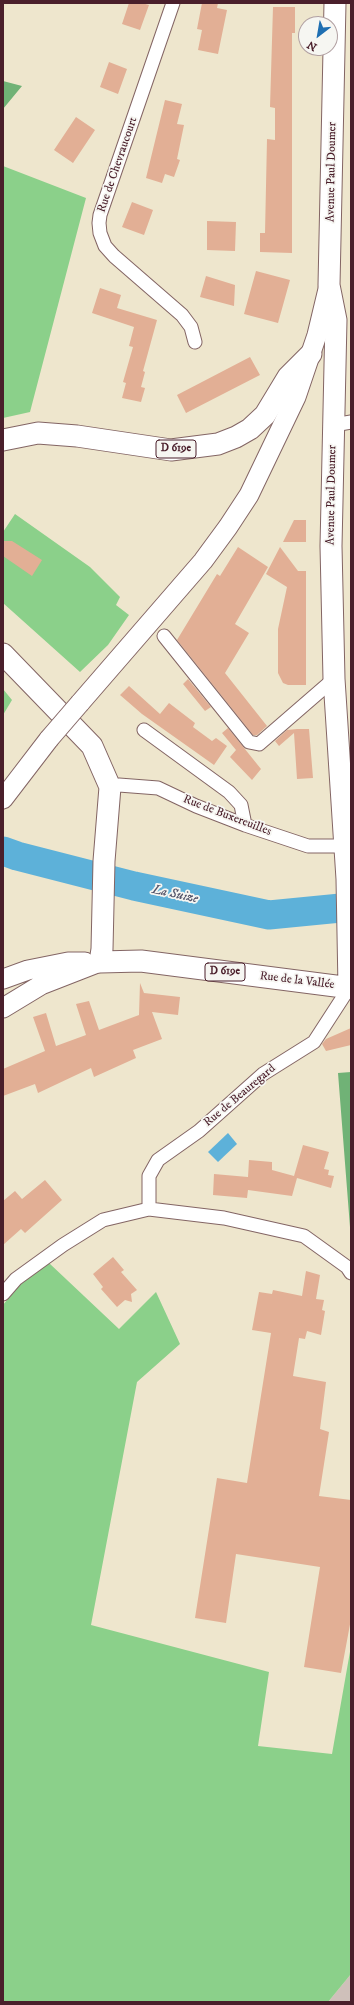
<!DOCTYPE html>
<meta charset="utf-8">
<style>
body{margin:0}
#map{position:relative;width:354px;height:2005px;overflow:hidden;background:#eee6cd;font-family:"IM FELL DW Pica",serif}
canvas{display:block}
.frame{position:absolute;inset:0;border:4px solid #4a1f2b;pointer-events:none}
.north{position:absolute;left:298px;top:16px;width:40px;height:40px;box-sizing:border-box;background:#f6f6f2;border:1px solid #b1a0a2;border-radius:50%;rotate:211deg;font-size:11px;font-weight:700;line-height:16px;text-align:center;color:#4a1f2b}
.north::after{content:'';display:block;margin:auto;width:14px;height:18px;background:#1f6fb2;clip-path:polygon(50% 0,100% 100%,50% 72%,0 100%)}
</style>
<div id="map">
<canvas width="354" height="2005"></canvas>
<div class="frame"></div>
<div class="north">N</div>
</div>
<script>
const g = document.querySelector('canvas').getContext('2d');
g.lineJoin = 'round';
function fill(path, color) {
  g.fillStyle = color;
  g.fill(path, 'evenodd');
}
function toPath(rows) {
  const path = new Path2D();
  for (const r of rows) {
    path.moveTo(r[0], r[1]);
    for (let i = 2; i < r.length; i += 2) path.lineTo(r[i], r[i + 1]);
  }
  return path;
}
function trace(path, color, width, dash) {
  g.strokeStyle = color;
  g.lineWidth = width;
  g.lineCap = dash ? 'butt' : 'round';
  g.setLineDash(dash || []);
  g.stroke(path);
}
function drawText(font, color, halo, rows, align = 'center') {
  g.font = font + ' "IM FELL DW Pica",serif';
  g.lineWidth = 3.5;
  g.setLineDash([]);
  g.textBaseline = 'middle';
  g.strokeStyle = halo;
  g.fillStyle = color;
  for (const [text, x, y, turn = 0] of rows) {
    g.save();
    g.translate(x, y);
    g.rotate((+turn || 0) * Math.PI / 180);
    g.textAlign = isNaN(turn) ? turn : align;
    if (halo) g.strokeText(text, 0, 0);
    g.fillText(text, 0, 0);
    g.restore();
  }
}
const industrial = toPath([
 [351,1974,351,2002,328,2002]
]);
const green = toPath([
 [3,166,86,198,30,412,3,418],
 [15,514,90,567,120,597,116,605,129,615,108,645,80,672,3,603,3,532],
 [3,689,12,700,3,715],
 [49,1263,119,1329,156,1292,180,1344,137,1382,91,1625,269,1672,258,1746,332,1754,351,1646,351,1974,328,2002,3,2002,3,1305,18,1286]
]);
const forest = toPath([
 [3,81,22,86,3,109],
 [351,1072,351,1240,338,1073]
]);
const water = toPath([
 [228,1133,237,1144,218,1162,208,1152]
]);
const river = toPath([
 [3,851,17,856,134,886,269,915,351,907]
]);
const building = toPath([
 [129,3,142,3,149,5,140,30,122,24],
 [202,3,218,3,217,8,227,10,218,54,198,50,202,30,197,29],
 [273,7,295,7,295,33,292,33,292,253,260,252,260,233,265,233,267,139,275,140,275,108,270,107],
 [109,62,127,69,118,94,100,87],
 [165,100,182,104,177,124,184,125,177,159,180,160,174,177,165,174,162,183,146,178],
 [76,117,95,130,73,163,54,150],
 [132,202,153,210,144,235,122,227],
 [207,221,236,222,235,251,207,250],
 [256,271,290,280,278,323,244,314],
 [206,276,235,285,234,306,200,297],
 [100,288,121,295,117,308,157,320,143,371,145,372,141,387,145,388,141,402,122,398,126,383,123,382,133,347,129,346,134,327,92,313],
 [250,357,260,375,186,413,177,395],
 [294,520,306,520,306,542,283,542],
 [3,541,12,541,42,560,32,576,3,556],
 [238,547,268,567,235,624,249,633,225,673,267,726,257,735,253,735,177,640,217,574,220,576],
 [280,547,298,571,306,571,306,685,288,685,283,683,278,673,278,629,287,587,266,574],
 [188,679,211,707,205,711,183,684],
 [129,686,160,714,169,703,195,723,193,727,212,741,216,738,227,746,214,765,142,714,120,695],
 [228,728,261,769,252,780,230,757,236,750,222,733],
 [297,729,309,729,313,778,297,779,294,733,279,746,275,741,287,730],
 [140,983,144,993,180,997,178,1015,152,1012,162,1039,133,1050,136,1058,94,1077,91,1068,38,1093,35,1084,3,1096,3,1069,45,1051,33,1017,46,1013,56,1046,86,1035,76,1004,89,1001,99,1030,139,1015],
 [351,1028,351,1045,326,1051,322,1044,326,1039],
 [303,1145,329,1152,324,1169,329,1170,328,1175,334,1176,331,1188,297,1178,292,1196,248,1190,247,1198,213,1195,214,1174,248,1177,249,1160,272,1162,272,1170,294,1176],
 [45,1180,62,1200,25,1233,21,1229,3,1245,3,1201,15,1191,22,1199],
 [113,1257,124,1270,121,1272,137,1290,131,1294,132,1302,125,1300,117,1307,101,1289,103,1287,93,1274],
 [306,1271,320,1275,316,1299,324,1300,322,1310,325,1311,321,1335,307,1331,305,1339,299,1338,293,1376,326,1382,320,1429,329,1432,319,1496,351,1500,351,1619,341,1673,304,1667,320,1567,236,1554,226,1623,195,1618,217,1478,247,1483,271,1333,252,1330,259,1292,272,1294,273,1290,302,1296]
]);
const street = toPath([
 [173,3,100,215,99,223,100,233,105,246,114,256,182,315,191,327,195,342],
 [334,425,351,422],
 [164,636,249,742,259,744,334,679],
 [144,730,229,792,241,805,245,825],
 [110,787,119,785,158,788,196,806,245,825,308,846,345,846],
 [149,1209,149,1176,158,1160,199,1131,263,1074,314,1042,349,988],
 [3,1294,16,1279,63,1245,103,1220,149,1209,224,1218,304,1236,347,1267,351,1273]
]);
const secondary = toPath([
 [80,703,203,561,228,527,249,495,296,397,317,335,329,285],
 [3,799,49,739],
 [3,979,28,970,68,962,85,962],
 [3,1008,41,985,100,962]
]);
const primary = toPath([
 [335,3,329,285,336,320,331,546,334,679,347,879,349,988],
 [3,440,38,433,77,436,171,450,218,444,236,437,250,429,265,415,288,377,311,354],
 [3,654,92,746,110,787,104,861,102,949,100,962,141,961,351,988]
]);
const secondaryBridge = toPath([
 [49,739,80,703]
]);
const shields = [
 [176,449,40],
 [225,972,40]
];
const shieldNames = [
 ["D 619e",176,449],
 ["D 619e",225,972]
];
const streetNames = [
 ["Rue de Chevraucourt",118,165,-71],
 ["Avenue Paul Doumer",332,172,-89],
 ["Avenue Paul Doumer",332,495,-89],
 ["Rue de Buxereuilles",227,816,21],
 ["Rue de la Vallée",297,981,7],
 ["Rue de Beauregard",240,1096,-40]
];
const waterNames = [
 ["La Suize",175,895,12]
];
fill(industrial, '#cfc0ba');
fill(green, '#8bd08a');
fill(forest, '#70b276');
fill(water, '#5db1d9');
trace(river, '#5db1d9', 29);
fill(building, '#e2af95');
trace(street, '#836564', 15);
trace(secondary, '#836564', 21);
trace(primary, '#836564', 23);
trace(street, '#fff', 13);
trace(secondary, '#fff', 19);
trace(primary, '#fff', 21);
trace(secondaryBridge, '#836564', 21, []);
trace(secondaryBridge, '#fff', 19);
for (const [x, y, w] of shields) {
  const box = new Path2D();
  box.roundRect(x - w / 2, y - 9, w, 18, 3);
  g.fillStyle = '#f6f6f2';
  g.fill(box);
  trace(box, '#4a1f2b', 1);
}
drawText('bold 11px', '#4a1f2b', null, shieldNames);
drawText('12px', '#4a1f2b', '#f6f6f2', streetNames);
drawText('italic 13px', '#515268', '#f6f6f2', waterNames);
</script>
